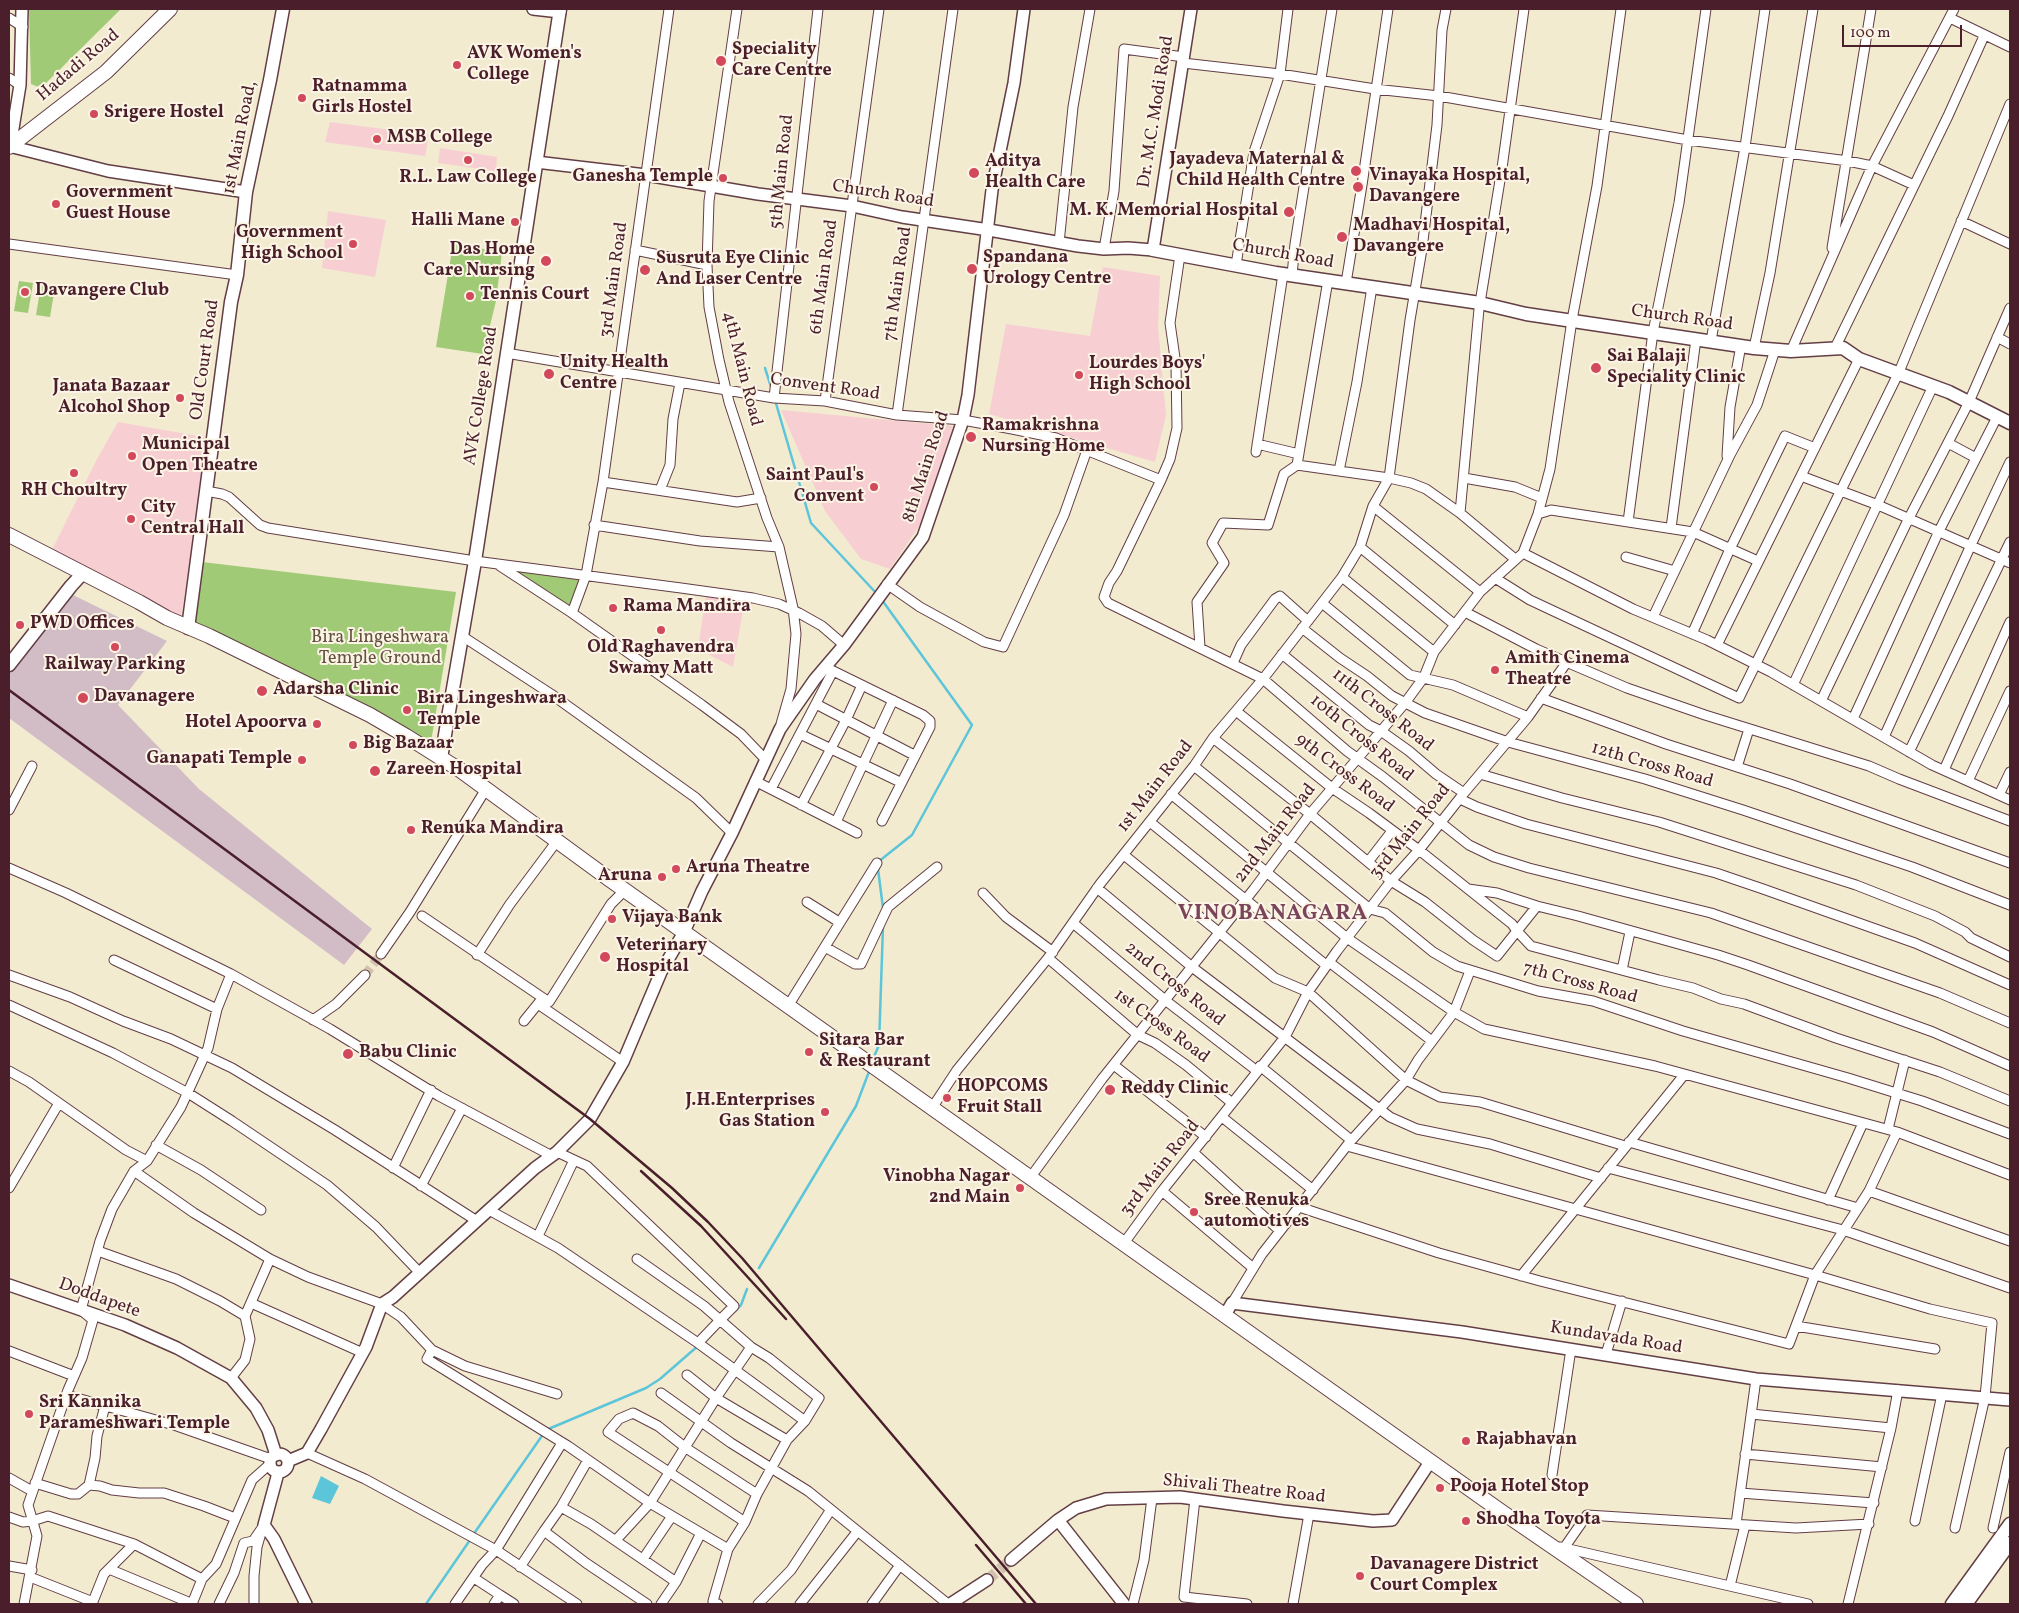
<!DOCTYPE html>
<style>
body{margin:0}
#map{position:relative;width:2019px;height:1613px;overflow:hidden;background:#f2ebd0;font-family:Vollkorn,serif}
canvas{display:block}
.frame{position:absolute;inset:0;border:10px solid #4a1f2b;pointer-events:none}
.scale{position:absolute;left:1842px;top:25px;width:120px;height:22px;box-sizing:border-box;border:2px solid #4a1f2b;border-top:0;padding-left:6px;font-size:15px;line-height:18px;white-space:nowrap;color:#4a1f2b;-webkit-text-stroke:4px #fcf5e5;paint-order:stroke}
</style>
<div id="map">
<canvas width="2019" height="1613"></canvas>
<div class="frame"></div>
<div class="scale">100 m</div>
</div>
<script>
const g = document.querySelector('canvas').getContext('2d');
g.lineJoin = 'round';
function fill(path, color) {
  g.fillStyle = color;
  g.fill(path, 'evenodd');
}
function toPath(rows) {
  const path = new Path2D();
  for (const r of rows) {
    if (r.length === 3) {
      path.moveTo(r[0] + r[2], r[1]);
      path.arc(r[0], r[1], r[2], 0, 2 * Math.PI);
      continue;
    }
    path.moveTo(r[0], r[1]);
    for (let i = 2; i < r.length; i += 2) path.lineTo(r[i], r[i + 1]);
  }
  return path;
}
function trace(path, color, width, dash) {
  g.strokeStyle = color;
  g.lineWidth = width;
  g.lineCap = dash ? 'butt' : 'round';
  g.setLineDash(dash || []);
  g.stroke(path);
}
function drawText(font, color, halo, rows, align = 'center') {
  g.font = font + ' Vollkorn,serif';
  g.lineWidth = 4;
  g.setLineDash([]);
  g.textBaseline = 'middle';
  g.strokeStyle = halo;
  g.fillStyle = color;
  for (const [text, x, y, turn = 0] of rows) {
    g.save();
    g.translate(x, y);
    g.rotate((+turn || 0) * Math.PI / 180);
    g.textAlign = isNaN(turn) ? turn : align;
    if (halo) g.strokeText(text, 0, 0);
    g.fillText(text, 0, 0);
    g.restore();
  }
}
const built = toPath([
 [330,122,429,135,425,156,325,142],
 [440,148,497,157,496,171,438,163],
 [328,211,386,220,375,277,322,268],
 [1103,267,1160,276,1158,326,1166,415,1155,462,989,414,1006,324,1090,336],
 [781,410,953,426,922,522,890,569,861,559,825,511],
 [118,422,204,437,204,462,180,625,49,556,97,459],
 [706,595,745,599,733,667,698,649]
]);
const industrial = toPath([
 [71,594,167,641,118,705,199,789,372,929,344,965,9,718,9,657]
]);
const green = toPath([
 [29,9,121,9,41,88,31,84],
 [453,244,502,252,496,301,483,354,436,347],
 [19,281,33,283,28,313,14,311],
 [41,285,55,287,50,317,36,315],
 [202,562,456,592,430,748,192,627],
 [506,567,581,577,571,610]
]);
const water = toPath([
 [321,1476,339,1486,330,1504,312,1498]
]);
const stream = toPath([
 [765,368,772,390],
 [775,400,811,523,877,594],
 [878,862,912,835,972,725,882,600],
 [878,869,883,908],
 [873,1059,879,1045,883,926],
 [759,1268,856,1106,870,1069],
 [735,1311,741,1305,747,1289],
 [473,1535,546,1430,646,1388,660,1379,699,1345],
 [426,1604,470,1540]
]);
const minorTunnel = toPath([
 [365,975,381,954]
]);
const tertiaryTunnel = toPath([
 [987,1580,1011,1560]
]);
const minor = toPath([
 [737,9,709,201,707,265,709,307,719,360,729,402,767,518,779,547,793,608,796,634,791,689,781,724],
 [9,18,23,27],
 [1950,18,2010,47],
 [1183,63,1280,74,1375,89,1439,96,1688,140,1848,161,1872,166,1914,185],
 [9,78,20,85],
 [1961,221,2010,244],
 [1059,243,1073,107,1090,9],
 [9,244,237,275],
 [1832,248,1871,9],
 [1104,249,1114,191,1124,49,1184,57],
 [635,250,707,265],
 [1236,265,1254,152,1280,74,1288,9],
 [1292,275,1295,244,1332,9],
 [1328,280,1297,465,1339,471],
 [1346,283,1362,185,1388,9],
 [1372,287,1357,382,1339,471,1389,478,1411,483,1426,489,1460,513,1479,309,1502,168,1524,9],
 [1997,337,2010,344],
 [1711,341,1745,147,1765,9],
 [1754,348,1770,273,1813,9],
 [1835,348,1948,116,1984,36],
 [1791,351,1872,166,1954,9],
 [506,353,774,398,825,401,897,415,963,420,1012,429,1056,438,1161,480,1170,459,1177,428,1176,365,1170,323,1180,255],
 [774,398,818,9],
 [825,401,879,9],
 [897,415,953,9],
 [1948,443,1976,458],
 [1257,444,1299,454],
 [1256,452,1283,274],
 [1727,456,1730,407,1741,345],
 [1801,476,1878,505,2010,563],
 [1464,478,1515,487,1542,498],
 [1161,480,1117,571,1109,583,1104,597,1108,603,1263,679,1347,751,1383,777,1469,845,1494,857,1529,868,1711,913,1940,993,2010,1023],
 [603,482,737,502,761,498],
 [660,490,670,465,673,419,680,383],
 [206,491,222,494,229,497,260,525,268,528,475,561,681,588,753,598,779,604,799,613,822,626,844,645],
 [1373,506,1480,592],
 [1460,513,1515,559],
 [1538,514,1551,510,1693,532,1758,561],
 [1628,522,1653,332,1679,203,1706,9],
 [594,525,700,541,779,547],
 [1671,528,1696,339],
 [1360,547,1455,625],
 [1523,553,1633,609,1707,640,1771,672,1932,765,2010,800],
 [1626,557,1675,571],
 [500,566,572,613,702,705,741,734,766,760],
 [1342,577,1434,652],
 [1495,578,1530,600,1739,698,1899,372,2010,104],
 [887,584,920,607,984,642,1003,647,1064,515,1087,450],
 [1322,603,1410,675,1453,685,1528,717],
 [1465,612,1536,649,1627,688,1705,715,1869,766,1899,779,2010,821],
 [572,613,586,575,603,482,669,9],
 [1653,617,1730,455,1757,405,1775,350],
 [1302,628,1340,658,1367,676,1392,696,1425,713,1508,742,1645,779,1743,810,1912,867,2010,905],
 [1692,634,1730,549,1785,436,1815,448],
 [462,636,551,694,696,798,732,833],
 [1717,645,1859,359],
 [1200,647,1197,602,1224,563,1212,543,1223,523,1268,525,1284,474,1297,465],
 [1282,654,1369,725,1381,731,1409,751,1436,774,1464,793],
 [1233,663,1241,645,1275,599,1280,596,1308,621],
 [825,667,923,715,930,721,930,727,882,821],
 [1793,685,1933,386],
 [1541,698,1666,744,1790,784,2010,863],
 [1821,701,1909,518,1969,402,2010,308],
 [816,704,914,755],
 [1853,719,1939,531,1997,417],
 [800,734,900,782],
 [1884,737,1971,545,2010,462],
 [1213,738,1310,814,1391,881,1425,902,1473,940,1497,956,1517,931,1512,924,1419,850,1369,813,1332,788,1236,711],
 [1909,752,2010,542],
 [1194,766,1370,909,1385,913,1433,952,1457,966,1538,991,1593,1001,1683,1031,1848,1078,1922,1101,2010,1134],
 [1737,767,1749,729],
 [1944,770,2010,622],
 [1480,774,1562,798,1659,822,1856,885,1935,916,1965,932,1971,938,2010,957],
 [755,781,857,833],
 [1968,781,2010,691],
 [771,789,833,671],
 [1171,794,1347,938,1454,1012,1484,1029,1655,1066,1897,1132,2010,1175],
 [1999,795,2010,772],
 [1460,799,1477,807,1526,824,1716,873,1763,889,1915,943,2010,985],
 [801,805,846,720,862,685],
 [9,810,32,766],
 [836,822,893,700],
 [1150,822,1326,965],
 [1124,855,1275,978,1308,992,1406,1080,1440,1097,1480,1102,1625,1146],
 [1368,862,1392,831],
 [9,868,66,893,231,974,330,1029,439,1096,552,1156],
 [1097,888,1192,967,1390,1117,1417,1129,1490,1144,1601,1178],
 [1468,889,1497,893,1537,906],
 [983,893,1006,917,1053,952],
 [807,902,839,922],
 [422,916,549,1002,611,904,625,890],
 [1073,923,1165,1000,1257,1071],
 [825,947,855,964,861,964,888,907,937,867],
 [381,954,410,912,486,789],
 [477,955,510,904,557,841],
 [1048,958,1138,1035,1155,1043,1186,1065,1232,1103],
 [114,960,217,1009],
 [1329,962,1432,1041],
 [1622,970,1630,932],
 [9,975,70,997,123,1021,171,1039,232,1068,335,1130,477,1221],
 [538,1004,623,1062],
 [9,1005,113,1053,188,1093,232,1121,327,1185,376,1227,420,1273],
 [788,1006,877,863],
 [313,1020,336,1004,365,975],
 [524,1021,541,1000],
 [1115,1066,1206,1137],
 [1260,1066,1351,1140],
 [2010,1066,1933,1032,1748,965,1718,955,1578,916,1537,906,1517,931,1531,946,1659,980,1693,988,1721,999,1744,1004,1836,1038,1940,1072,2010,1101],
 [9,1071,29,1082,126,1150,147,1161],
 [932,1108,957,1070,1048,958,1100,884,1194,766,1213,738,1263,679,1342,577,1360,547,1373,506,1389,478,1410,320,1422,249,1437,125,1442,30,1446,9],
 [1222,1117,1313,1190],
 [1888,1129,1905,1060],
 [1629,1142,1858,1208],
 [156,1145,201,1170,261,1210],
 [1347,1146,1815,1275,1930,1309,1992,1323,1985,1397,1955,1528],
 [557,1152,587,1166,734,1306,720,1320,704,1306,637,1259],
 [1193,1152,1280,1231],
 [393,1168,431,1090],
 [1608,1168,1843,1230,2010,1288],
 [134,1171,194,1213,270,1259,308,1277,382,1304,401,1317,432,1350],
 [1030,1178,1102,1079,1254,889,1310,814,1405,703,1424,677,1434,652,1480,592,1523,553,1538,514,1550,469,1572,320,1597,186,1621,9],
 [421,1186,462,1108],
 [9,1188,59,1103],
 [1162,1191,1253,1268],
 [1869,1191,2010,1241],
 [1828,1200,1863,1123],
 [1299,1207,1439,1253,1540,1281,1789,1344,1815,1275,1869,1191,1897,1132],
 [489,1210,558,1248,698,1343,805,1421,819,1398,769,1358,751,1347,720,1320,698,1343],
 [538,1236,574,1160],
 [1124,1243,1162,1191,1285,1037,1308,992,1337,951,1391,881,1419,850,1464,793,1528,717,1567,662],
 [98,1251,176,1279,220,1301,245,1316],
 [1521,1276,1684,1075],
 [251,1303,363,1353],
 [1232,1303,1262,1254,1349,1143,1406,1080,1418,1060,1454,1012,1470,971],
 [1796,1326,1935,1349],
 [9,1351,74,1376],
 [1606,1354,1622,1301],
 [687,1375,716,1398,787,1440],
 [231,1378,245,1360,250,1339,245,1316,270,1259],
 [661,1393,731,1443,808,1491,948,1604],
 [557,1394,465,1366,432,1350,427,1359,568,1446,650,1503,716,1398,751,1347],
 [66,1395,174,1425,271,1459],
 [1751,1414,1891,1428],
 [307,1453,365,1479,496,1550,577,1604],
 [1745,1454,1882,1467],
 [1552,1475,1571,1349],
 [9,1478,32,1491],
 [35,1483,71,1494,78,1494,89,1485,100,1486,112,1490,139,1493,164,1493,204,1506,235,1518],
 [89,1485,95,1458,97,1436,105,1406],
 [1740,1493,1874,1503],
 [757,1494,787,1440,805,1421],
 [1195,1499,1184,1597,1247,1604],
 [561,1507,588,1460],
 [9,1517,23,1522,32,1521,48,1516,134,1544,202,1579],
 [1915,1521,1942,1394],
 [1736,1524,1756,1379],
 [1993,1528,2010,1452],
 [616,1540,650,1503,728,1549,745,1522,608,1432,619,1419,633,1413,658,1426,686,1448,757,1494,745,1522],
 [1560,1547,1808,1604],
 [1564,1548,1587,1515,1796,1528,1869,1524],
 [643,1559,672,1516],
 [9,1566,32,1570],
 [520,1567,544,1531],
 [109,1569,134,1544],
 [30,1577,93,1602],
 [474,1578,500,1595,494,1604],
 [1730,1586,1745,1525],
 [500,1595,514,1604],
 [24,1604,37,1536,28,1505,68,1390,82,1358,93,1320,81,1310,100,1241,112,1209,134,1171,147,1161,181,1107,208,1048,217,1009,231,974],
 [92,1604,104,1574,109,1569,193,1604],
 [192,1604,202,1579,216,1564,252,1480,270,1464],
 [219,1604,234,1573,244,1543,253,1541,264,1525],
 [254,1604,254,1576,257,1547,261,1533],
 [455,1604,482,1565,496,1550,562,1443],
 [647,1604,586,1563,544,1531,561,1507,591,1524,676,1582],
 [661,1604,676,1582,701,1533],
 [718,1604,713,1601,728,1549],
 [758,1604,791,1570,830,1511],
 [800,1604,857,1532],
 [872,1604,900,1565],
 [1133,1604,1144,1560,1152,1498],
 [1293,1604,1309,1514],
 [1848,1604,1891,1428,1898,1390]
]);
const tertiary = toPath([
 [533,9,560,12],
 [9,146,108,171,246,192],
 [10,147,20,85,22,9],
 [536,162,646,175,758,194,852,206,902,217,989,230,1078,246,1104,249,1128,248,1153,250,1191,9],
 [9,1285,125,1325,177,1348,231,1378,256,1408,268,1430,276,1455],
 [1225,1315,1232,1303,1462,1332,1756,1379,2010,1400],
 [279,1463,9],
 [288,1461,307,1453,321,1429,366,1347,382,1304,393,1297,535,1168,557,1152,590,1119,623,1062,661,972,684,932,702,891,732,833,780,729,815,679,844,645,923,537,963,420,968,395,992,190,1014,83,1024,9],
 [278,1473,264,1525,274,1539,306,1604],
 [1058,1520,1124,1604],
 [1011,1560,1058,1520,1076,1508,1106,1499,1180,1497,1283,1511,1373,1521,1392,1520,1430,1462],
 [950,1604,987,1580]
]);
const secondary = toPath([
 [1153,250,1276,273,1480,303,1526,314,1754,348,1791,351,1843,348,1859,359,1949,392,2010,423],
 [188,628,231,302,237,275,246,192,270,80,283,9],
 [9,665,71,586,83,573],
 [441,758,475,561,560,9],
 [1952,1604,2010,1524],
 [1966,1604,2010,1543]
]);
const primary = toPath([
 [9,147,106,72,170,9],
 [9,535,139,602,167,618,209,636,370,715,406,736,460,770,609,879,1502,1512,1636,1604]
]);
const rail = toPath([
 [9,690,590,1119,672,1188,708,1222,742,1258,1036,1604],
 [641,1171,701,1226,786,1319],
 [976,1545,1026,1604]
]);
const markers = [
 [721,61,6,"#d1495b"],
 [457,65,5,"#d1495b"],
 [302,98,5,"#d1495b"],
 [94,114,5,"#d1495b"],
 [377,139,5,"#d1495b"],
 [468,160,5,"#d1495b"],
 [1356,171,6,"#d1495b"],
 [974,173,6,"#d1495b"],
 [723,178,5,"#d1495b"],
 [1358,187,6,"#d1495b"],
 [56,204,5,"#d1495b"],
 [1289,212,6,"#d1495b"],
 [515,222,5,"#d1495b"],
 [1342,237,6,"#d1495b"],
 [353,244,5,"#d1495b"],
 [546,261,6,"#d1495b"],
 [972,269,6,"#d1495b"],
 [645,270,6,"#d1495b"],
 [25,292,5,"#d1495b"],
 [470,296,5,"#d1495b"],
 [1596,368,6,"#d1495b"],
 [549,374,6,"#d1495b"],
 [1079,375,5,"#d1495b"],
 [180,398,5,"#d1495b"],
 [971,437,6,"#d1495b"],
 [132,456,5,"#d1495b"],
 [74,473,5,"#d1495b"],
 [874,487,5,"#d1495b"],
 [131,519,5,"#d1495b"],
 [613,608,5,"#d1495b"],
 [20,625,5,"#d1495b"],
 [661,630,5,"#d1495b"],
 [115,647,5,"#d1495b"],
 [1495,670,5,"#d1495b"],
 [262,691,6,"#d1495b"],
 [83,698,6,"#d1495b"],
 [407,710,5,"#d1495b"],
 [317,724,5,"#d1495b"],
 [353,745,5,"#d1495b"],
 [302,760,5,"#d1495b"],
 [375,771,6,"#d1495b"],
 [411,830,5,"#d1495b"],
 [676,869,5,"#d1495b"],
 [662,877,5,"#d1495b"],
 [612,919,5,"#d1495b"],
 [605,957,6,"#d1495b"],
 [809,1052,5,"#d1495b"],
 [348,1054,6,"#d1495b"],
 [1110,1090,6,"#d1495b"],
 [947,1098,5,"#d1495b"],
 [825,1112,5,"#d1495b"],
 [1020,1188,5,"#d1495b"],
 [1194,1212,5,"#d1495b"],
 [29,1414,5,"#d1495b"],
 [1466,1441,5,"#d1495b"],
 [1440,1488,5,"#d1495b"],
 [1466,1521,5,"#d1495b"],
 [1360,1576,5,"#d1495b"]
];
const poiNames = [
 ["Speciality",732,51],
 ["Care Centre",732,72],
 ["AVK Women's",467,55],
 ["College",467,76],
 ["Ratnamma",312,88],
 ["Girls Hostel",312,109],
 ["Srigere Hostel",104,114],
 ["MSB College",387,139],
 ["Jayadeva Maternal &",1345,161,"right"],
 ["Child Health Centre",1345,182,"right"],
 ["Aditya",985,163],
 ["Health Care",985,184],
 ["Vinayaka Hospital,",1369,177],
 ["Davangere",1369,198],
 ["Ganesha Temple",713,178,"right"],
 ["R.L. Law College",468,179,"center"],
 ["Government",66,194],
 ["Guest House",66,215],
 ["M. K. Memorial Hospital",1278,212,"right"],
 ["Halli Mane",505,222,"right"],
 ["Madhavi Hospital,",1353,227],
 ["Davangere",1353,248],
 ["Government",343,234,"right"],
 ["High School",343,255,"right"],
 ["Das Home",535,251,"right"],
 ["Care Nursing",535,272,"right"],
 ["Spandana",983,259],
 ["Urology Centre",983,280],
 ["Susruta Eye Clinic",656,260],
 ["And Laser Centre",656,281],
 ["Davangere Club",35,292],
 ["Tennis Court",480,296],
 ["Sai Balaji",1607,358],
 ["Speciality Clinic",1607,379],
 ["Unity Health",560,364],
 ["Centre",560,385],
 ["Lourdes Boys'",1089,365],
 ["High School",1089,386],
 ["Janata Bazaar",170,388,"right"],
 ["Alcohol Shop",170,409,"right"],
 ["Ramakrishna",982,427],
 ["Nursing Home",982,448],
 ["Municipal",142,446],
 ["Open Theatre",142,467],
 ["Saint Paul's",864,477,"right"],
 ["Convent",864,498,"right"],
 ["RH Choultry",74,492,"center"],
 ["City",141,509],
 ["Central Hall",141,530],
 ["Rama Mandira",623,608],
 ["PWD Offices",30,625],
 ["Old Raghavendra",661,649,"center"],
 ["Swamy Matt",661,670,"center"],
 ["Amith Cinema",1505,660],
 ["Theatre",1505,681],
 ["Railway Parking",115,666,"center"],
 ["Adarsha Clinic",273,691],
 ["Davanagere",94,698],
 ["Bira Lingeshwara",417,700],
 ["Temple",417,721],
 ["Hotel Apoorva",307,724,"right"],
 ["Big Bazaar",363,745],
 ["Ganapati Temple",292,760,"right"],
 ["Zareen Hospital",386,771],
 ["Renuka Mandira",421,830],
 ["Aruna Theatre",686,869],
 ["Aruna",652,877,"right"],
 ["Vijaya Bank",622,919],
 ["Veterinary",616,947],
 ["Hospital",616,968],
 ["Sitara Bar",819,1042],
 ["& Restaurant",819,1063],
 ["Babu Clinic",359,1054],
 ["HOPCOMS",957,1088],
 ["Fruit Stall",957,1109],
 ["Reddy Clinic",1121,1090],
 ["J.H.Enterprises",815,1102,"right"],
 ["Gas Station",815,1123,"right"],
 ["Vinobha Nagar",1010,1178,"right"],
 ["2nd Main",1010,1199,"right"],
 ["Sree Renuka",1204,1202],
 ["automotives",1204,1223],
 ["Sri Kannika",39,1404],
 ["Parameshwari Temple",39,1425],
 ["Rajabhavan",1476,1441],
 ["Pooja Hotel Stop",1450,1488],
 ["Shodha Toyota",1476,1521],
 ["Davanagere District",1370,1566],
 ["Court Complex",1370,1587]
];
const streetNames = [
 ["Hadadi Road",79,66,-40],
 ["Dr. M.C. Modi Road",1157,112,-81],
 ["1st Main Road,",241,138,-79],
 ["5th Main Road",783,172,-84],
 ["Church Road",883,195,9],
 ["Church Road",1283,255,10],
 ["6th Main Road",825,277,-82],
 ["3rd Main Road",615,280,-82],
 ["7th Main Road",899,284,-82],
 ["Church Road",1682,319,8],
 ["Old Court Road",206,360,-82],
 ["4th Main Road",741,369,76],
 ["Convent Road",825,388,8],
 ["AVK College Road",482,396,-81],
 ["8th Main Road",927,467,-72],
 ["11th Cross Road",1382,711,38],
 ["10th Cross Road",1361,739,39],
 ["12th Cross Road",1652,766,16],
 ["9th Cross Road",1344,774,37],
 ["1st Main Road",1156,787,-52],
 ["3rd Main Road",1411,832,-51],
 ["2nd Main Road",1276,834,-52],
 ["7th Cross Road",1580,984,15],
 ["2nd Cross Road",1174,985,39],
 ["1st Cross Road",1161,1027,36],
 ["3rd Main Road",1161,1169,-52],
 ["Doddapete",99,1299,20],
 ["Kundavada Road",1616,1339,9],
 ["Shivali Theatre Road",1244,1490,6]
];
const parkNames = [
 ["Bira Lingeshwara",380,639],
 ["Temple Ground",380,660]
];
const districtNames = [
 ["VINOBANAGARA",1273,915]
];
fill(built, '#f7cfd3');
fill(industrial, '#d2bdc7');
fill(green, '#a0ca76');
fill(water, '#5dc5d9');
trace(stream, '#5dc5d9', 2.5);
trace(minorTunnel, '#d0c2af', 9, [9, 4.5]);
trace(tertiaryTunnel, '#d0c2af', 11, [11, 5.5]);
trace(minor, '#633e44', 11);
trace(tertiary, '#633e44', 14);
trace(secondary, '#633e44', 15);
trace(primary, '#633e44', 16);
trace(minor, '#fff', 9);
trace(tertiary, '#fff', 11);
trace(secondary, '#fff', 12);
trace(primary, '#fff', 14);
trace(rail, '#4a1f2b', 2.5);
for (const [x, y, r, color] of markers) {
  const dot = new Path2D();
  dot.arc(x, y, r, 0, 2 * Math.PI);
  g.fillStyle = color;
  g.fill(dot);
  trace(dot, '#fcf5e5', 2);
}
drawText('bold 18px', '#4a1f2b', '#fcf5e5', poiNames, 'left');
drawText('18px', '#4a1f2b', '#fcf5e5', streetNames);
drawText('18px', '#645242', '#fcf5e5', parkNames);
g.letterSpacing = '1px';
drawText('bold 22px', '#7a455b', '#fcf5e5', districtNames);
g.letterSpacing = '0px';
</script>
